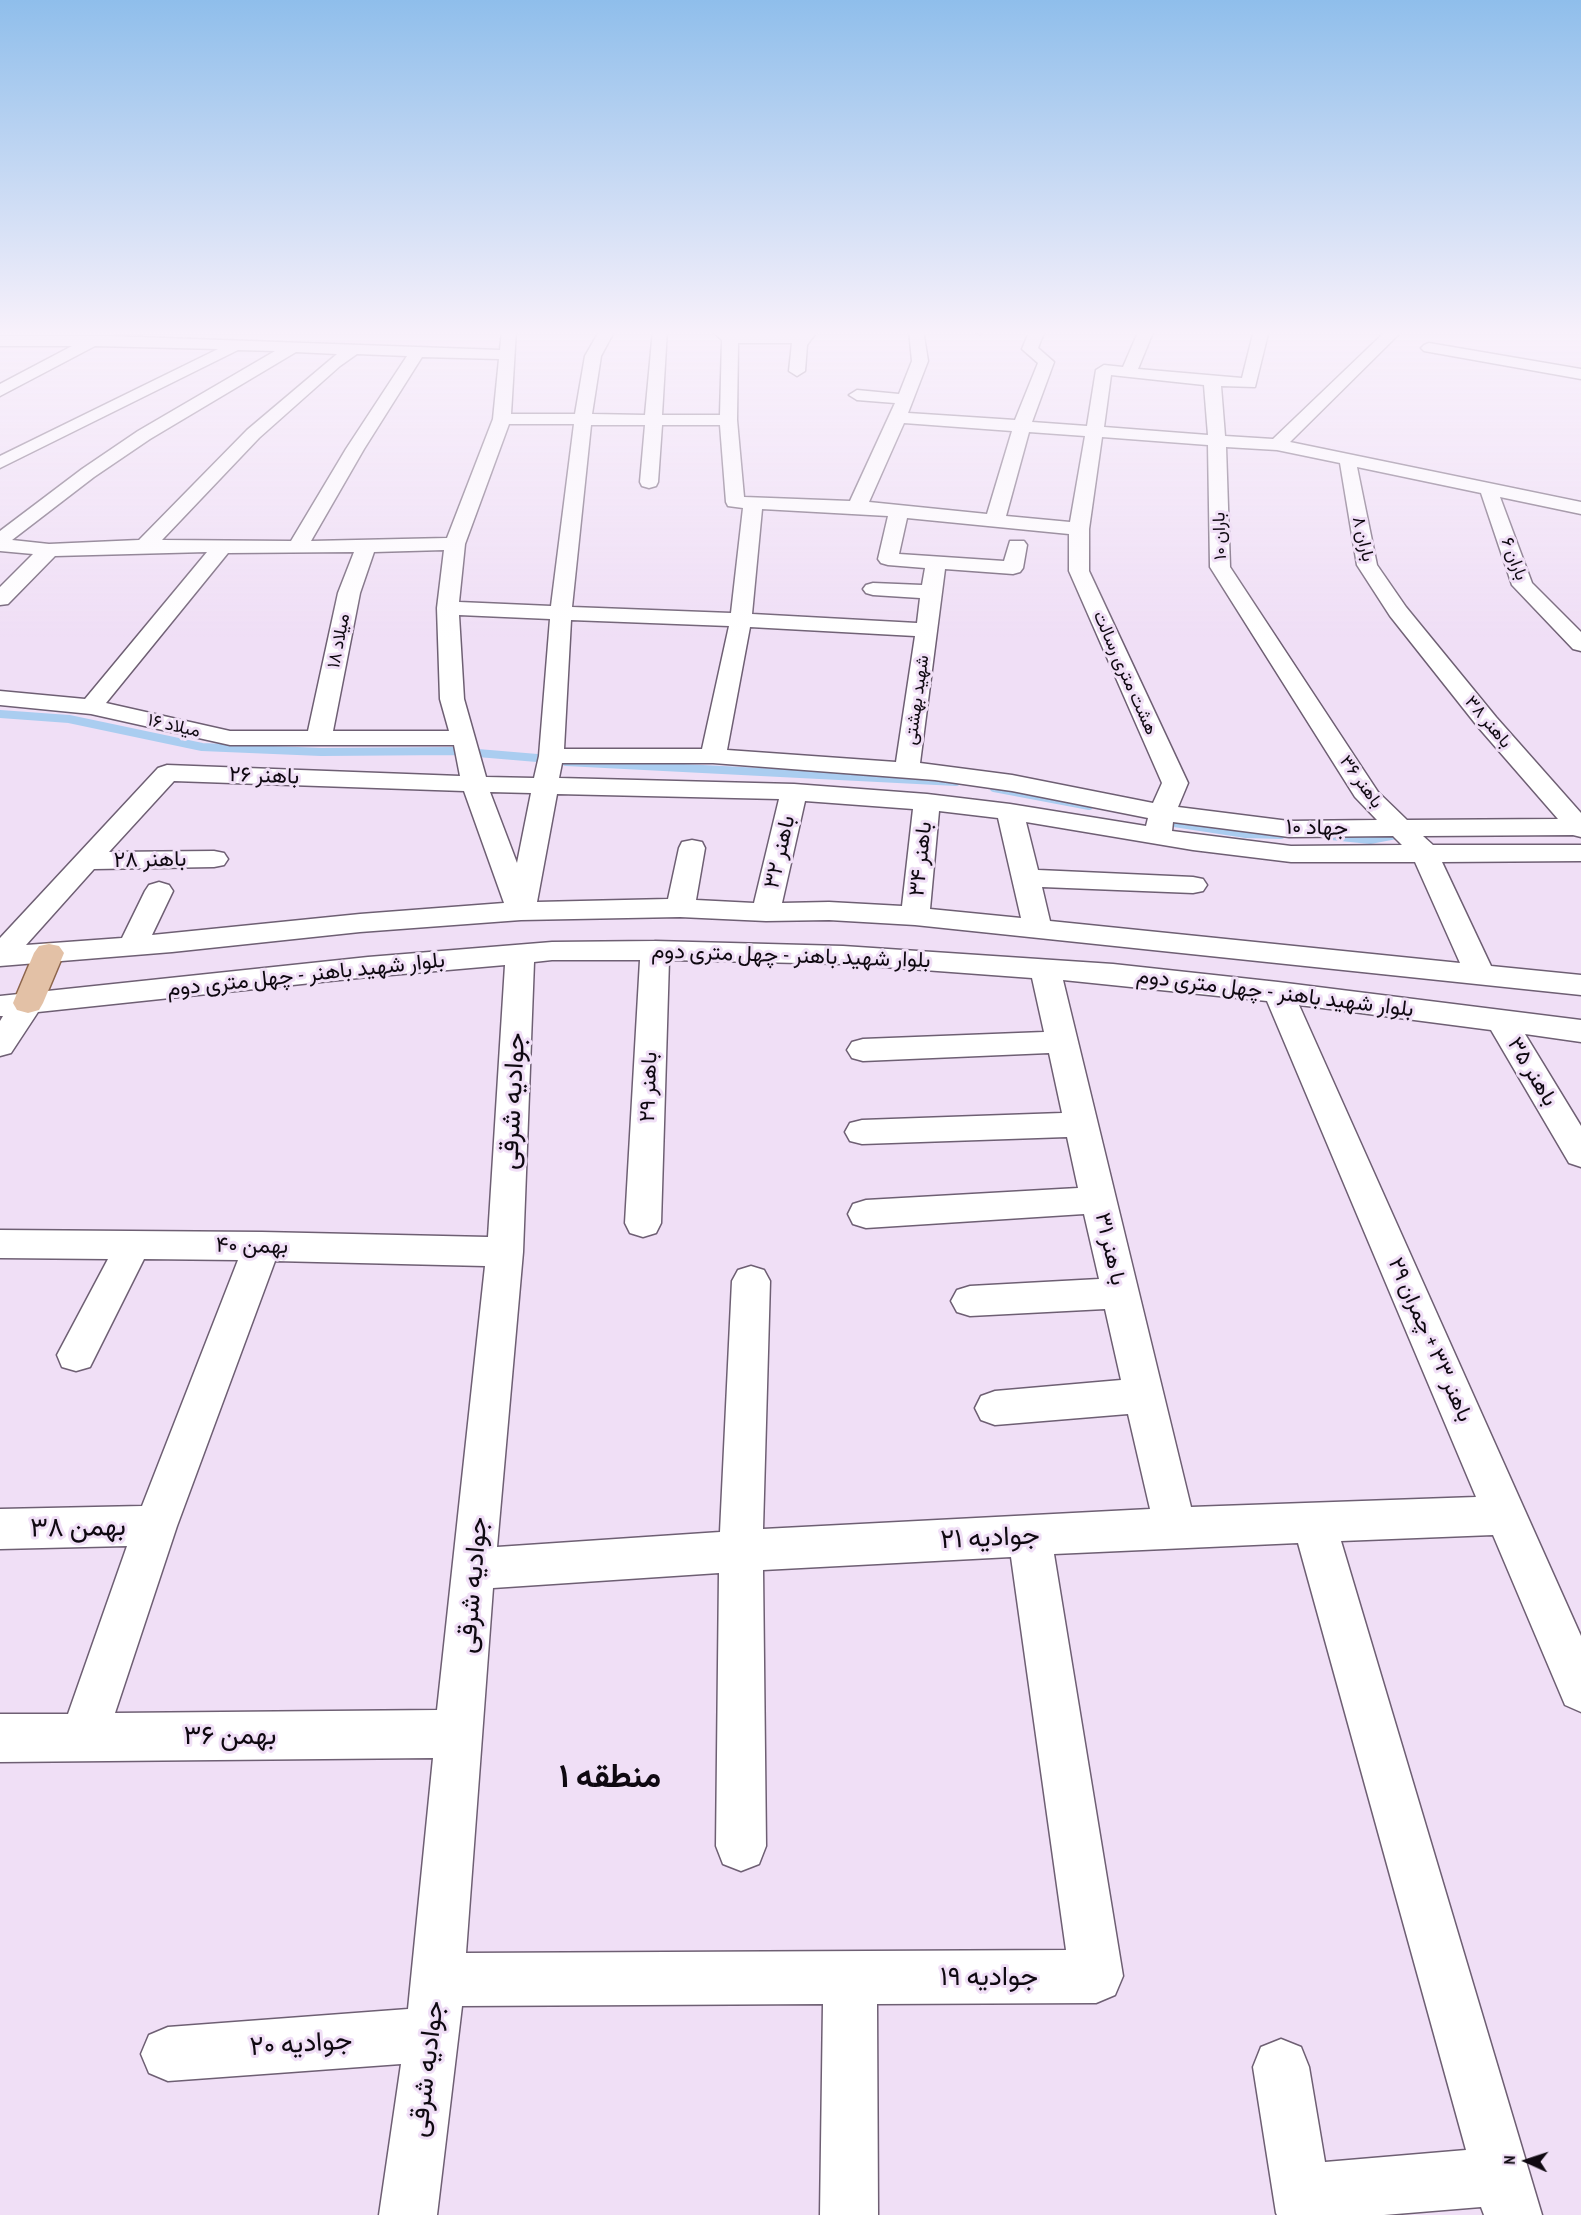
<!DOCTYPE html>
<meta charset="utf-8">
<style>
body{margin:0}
#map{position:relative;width:1581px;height:2215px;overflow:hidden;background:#f0dff6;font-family:"PT Sans Narrow",sans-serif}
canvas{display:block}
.north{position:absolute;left:1497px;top:2131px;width:60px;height:60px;-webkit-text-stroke:4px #f0dff6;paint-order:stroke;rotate:273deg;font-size:16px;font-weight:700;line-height:24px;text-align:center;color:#0f0911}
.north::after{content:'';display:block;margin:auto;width:21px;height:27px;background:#0f0911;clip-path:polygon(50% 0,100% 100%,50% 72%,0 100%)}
</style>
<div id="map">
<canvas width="1581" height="2215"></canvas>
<div class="north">N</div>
</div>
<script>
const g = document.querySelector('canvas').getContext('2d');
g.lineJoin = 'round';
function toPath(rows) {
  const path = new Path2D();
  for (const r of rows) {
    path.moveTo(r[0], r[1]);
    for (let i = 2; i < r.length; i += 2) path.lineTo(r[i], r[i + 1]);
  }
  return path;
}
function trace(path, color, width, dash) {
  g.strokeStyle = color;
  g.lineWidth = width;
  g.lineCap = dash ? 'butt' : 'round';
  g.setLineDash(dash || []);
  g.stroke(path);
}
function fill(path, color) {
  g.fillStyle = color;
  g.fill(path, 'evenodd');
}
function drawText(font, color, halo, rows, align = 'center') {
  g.font = font + ' "PT Sans Narrow",Vazirmatn,sans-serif';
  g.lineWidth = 6;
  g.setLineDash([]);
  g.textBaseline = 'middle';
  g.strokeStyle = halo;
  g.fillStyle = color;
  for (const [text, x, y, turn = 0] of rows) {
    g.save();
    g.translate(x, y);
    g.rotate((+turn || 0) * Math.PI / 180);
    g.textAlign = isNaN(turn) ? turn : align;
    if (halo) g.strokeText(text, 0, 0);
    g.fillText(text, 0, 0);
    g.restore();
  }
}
const stream = toPath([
 [0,714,69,719,202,747,321,752,454,751,549,759],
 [566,762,956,782],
 [994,788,1089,806],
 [1161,821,1246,834,1281,835],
 [1331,836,1370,840,1401,834]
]);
const minor = toPath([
 [502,330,516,330,511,414,575,414,585,356,600,330,615,330,601,356,592,414,645,415,653,330,667,330,662,415,720,415,722,340,711,330,728,330,733,333,801,333,803,330,818,330,807,345,805,371,797,376,789,371,792,343,738,343,737,420,744,497,850,501,895,403,857,400,849,395,857,390,899,394,912,361,909,330,923,330,928,361,908,413,1015,420,1038,363,1022,349,1030,330,1045,330,1038,348,1054,362,1032,422,1087,426,1096,370,1104,365,1123,367,1139,330,1154,330,1138,369,1242,378,1254,330,1269,330,1255,387,1221,386,1225,436,1273,439,1387,330,1403,330,1290,442,1581,502,1581,514,1500,497,1532,583,1581,632,1581,651,1573,649,1512,585,1481,493,1357,467,1377,565,1406,607,1496,717,1581,813,1581,837,1573,835,1423,836,1433,845,1581,845,1581,861,1442,862,1491,966,1581,975,1581,995,915,925,829,920,766,921,680,917,521,920,360,932,172,952,0,966,0,938,158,768,167,765,460,776,454,745,230,745,91,714,0,705,0,691,85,699,207,552,55,556,8,604,0,605,0,587,33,554,0,551,0,531,82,469,138,431,275,351,238,350,0,468,0,456,218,349,95,346,0,396,0,384,72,346,0,346,0,336,110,336,500,350,502,330],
 [296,352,337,354,247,430,139,540,49,544,12,540,94,477,150,439,296,352],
 [357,354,407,356,346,449,291,541,162,540,259,438,340,366,357,354],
 [422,357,499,359,493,419,447,538,311,541,364,449,422,357],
 [1111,375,1204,385,1208,435,1104,427,1111,375],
 [904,423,1012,431,987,514,869,502,904,423],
 [509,424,574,424,551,606,459,602,465,544,509,424],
 [591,425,645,425,640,482,642,486,649,488,656,486,658,482,662,425,720,425,726,502,728,506,743,508,731,613,572,607,591,425],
 [1029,432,1085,436,1070,522,1006,516,1029,432],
 [1102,437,1208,445,1210,567,1355,797,1377,820,1289,821,1178,807,1188,783,1089,571,1089,529,1102,437],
 [1226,447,1277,450,1340,463,1357,565,1390,616,1478,727,1558,819,1407,820,1378,792,1230,567,1226,447],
 [762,509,888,516,878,559,881,563,888,565,925,568,922,585,873,583,866,585,863,589,866,593,873,595,920,598,917,623,752,614,762,509],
 [907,518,1069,534,1069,571,1162,783,1153,803,1012,775,920,763,945,569,1013,574,1020,572,1023,568,1027,545,1024,541,1010,541,1004,561,899,554,907,518],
 [444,550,437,608,440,699,449,731,333,731,360,593,374,552,444,550],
 [354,552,338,593,308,731,230,731,106,703,228,553,354,552],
 [459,615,550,619,539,756,534,778,486,777,464,699,459,615],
 [571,620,729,626,702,749,564,749,571,620],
 [750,627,915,636,896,762,727,750,750,627],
 [562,763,713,763,935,780,1012,791,1148,818,1146,826,1010,804,927,794,794,784,559,778,562,763],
 [174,781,464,791,504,903,360,914,152,935,173,891,169,885,159,882,149,885,145,891,122,938,26,945,94,869,214,867,224,865,228,859,224,853,214,851,109,852,174,781],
 [490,792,531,793,517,863,490,792],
 [557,794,779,799,754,903,696,900,705,848,702,842,692,840,682,842,679,848,668,899,537,902,557,794],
 [805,801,913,809,902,906,829,902,782,903,805,801],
 [939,811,998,818,1021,918,930,909,939,811],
 [1026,822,1193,850,1291,862,1415,862,1460,963,1050,921,1042,887,1193,893,1203,891,1207,885,1203,879,1193,877,1038,870,1026,822],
 [1173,822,1289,837,1393,836,1402,845,1291,846,1172,831,1173,822],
 [972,330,987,330,980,334,972,330],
 [1429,343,1581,369,1581,379,1424,351,1421,348,1424,345,1429,343],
 [655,941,843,946,1113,964,1278,982,1581,1020,1581,1042,1525,1034,1581,1126,1581,1167,1569,1163,1491,1030,1299,1005,1581,1636,1581,1712,1565,1705,1493,1535,1341,1541,1542,2215,1484,2215,1481,2207,1384,2215,1277,2215,1276,2213,1253,2067,1261,2047,1281,2039,1301,2047,1309,2067,1325,2162,1466,2150,1298,1543,1054,1554,1123,1976,1115,1995,1096,2003,877,2004,878,2215,820,2215,823,2004,462,2006,437,2215,379,2215,401,2064,168,2081,149,2073,141,2054,149,2035,168,2027,408,2009,433,1758,0,1762,0,1714,68,1714,127,1546,0,1549,0,1509,142,1506,238,1260,144,1259,90,1367,76,1371,62,1367,57,1355,108,1259,0,1258,0,1230,262,1232,488,1237,505,965,368,977,38,1012,11,1053,0,1056,0,1021,3,1016,0,1016,0,996,368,957,552,942,655,941],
 [552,960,640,960,625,1223,630,1233,643,1237,656,1233,661,1223,669,960,843,964,1032,978,1044,1032,863,1039,852,1042,847,1050,852,1058,863,1061,1049,1053,1062,1113,862,1120,850,1123,845,1132,850,1141,862,1144,1067,1137,1078,1188,866,1200,853,1204,848,1214,853,1224,866,1228,1084,1214,1099,1279,970,1286,957,1290,951,1301,957,1312,970,1316,1105,1309,1121,1380,995,1391,981,1396,975,1408,981,1420,995,1425,1128,1414,1150,1509,763,1529,770,1281,764,1270,751,1266,738,1270,732,1281,720,1532,497,1547,523,1252,534,962,552,960],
 [1063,980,1267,1001,1476,1497,1191,1507,1063,980],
 [275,1261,485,1266,437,1710,115,1713,177,1526,275,1261],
 [1011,1557,1066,1950,466,1953,493,1588,719,1573,716,1846,723,1864,741,1871,759,1864,766,1846,763,1570,1011,1557]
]);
const major = toPath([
 [49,944,59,946,64,953,43,1003,39,1010,28,1013,17,1010,13,1003,34,953,39,946,49,944]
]);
const farStreetnames = [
 ["باران ۱۰",1220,536,-92],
 ["باران ۸",1363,539,77],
 ["باران ۶",1514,559,69],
 ["میلاد ۱۸",339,641,-79],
 ["هشت متری رسالت",1125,673,66],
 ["شهید بهشتی",917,700,-82],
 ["باهنر ۳۸",1488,722,50],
 ["میلاد ۱۶",174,726,13],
 ["باهنر ۳۶",1361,782,54]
];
const streetNames = [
 ["باهنر ۲۶",264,776,2],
 ["جهاد ۱۰",1317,828,1],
 ["باهنر ۳۲",780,852,-77],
 ["باهنر ۳۴",921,859,-84],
 ["باهنر ۲۸",150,860,-1],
 ["بلوار شهید باهنر - چهل متری دوم",791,956,2],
 ["بلوار شهید باهنر - چهل متری دوم",306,975,-6],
 ["بلوار شهید باهنر - چهل متری دوم",1275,993,7],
 ["باهنر ۳۵",1532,1072,59],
 ["باهنر ۲۹",649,1087,-88],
 ["بهمن ۴۰",252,1246,1],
 ["با هنر ۳۱",1110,1249,77],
 ["باهنر ۳۳ + چمران ۲۹",1430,1340,66]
];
const nearStreetnames = [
 ["جوادیه شرقی",513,1101,-87],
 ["بهمن ۳۸",78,1528,-1],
 ["جوادیه ۲۱",990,1538,-3],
 ["جوادیه شرقی",473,1585,-85],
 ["بهمن ۳۶",230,1736],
 ["جوادیه ۱۹",989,1977],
 ["جوادیه ۲۰",301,2044,-4],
 ["جوادیه شرقی",427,2069,-83]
];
const nearDistrictnames = [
 ["منطقه ۱",610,1778]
];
trace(stream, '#aacdf0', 8);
trace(minor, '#6e5f73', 3);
trace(major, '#8d654c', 3);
fill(minor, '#fff');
fill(major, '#e3c1a6');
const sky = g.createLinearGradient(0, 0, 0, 640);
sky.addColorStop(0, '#8fbeeb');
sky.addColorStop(0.52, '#f8f1fb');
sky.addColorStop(1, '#f8f1fb00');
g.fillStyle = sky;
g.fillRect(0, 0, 1581, 640);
drawText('18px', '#0f0911', '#f0dff6', farStreetnames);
drawText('22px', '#0f0911', '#f0dff6', streetNames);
drawText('27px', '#0f0911', '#f0dff6', nearStreetnames);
drawText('bold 33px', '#0f0911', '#f0dff6', nearDistrictnames);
</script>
